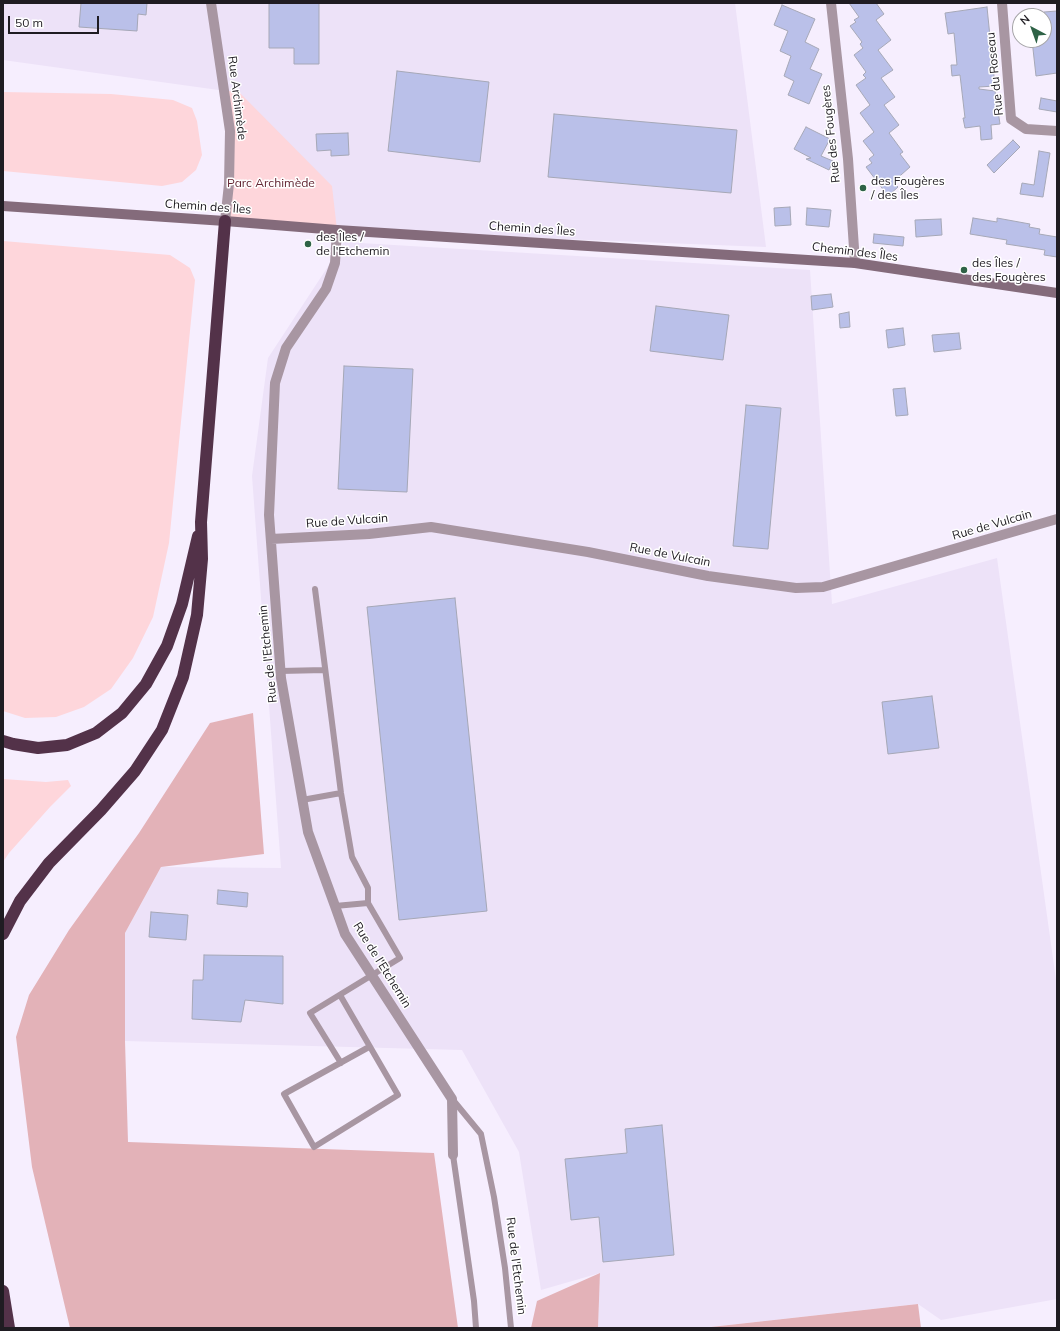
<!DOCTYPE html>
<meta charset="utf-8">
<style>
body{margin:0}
#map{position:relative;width:1060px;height:1331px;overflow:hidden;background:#f6eefe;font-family:Mulish,sans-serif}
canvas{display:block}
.frame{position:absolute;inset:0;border:4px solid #1f1c22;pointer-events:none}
.north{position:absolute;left:1012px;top:8px;width:40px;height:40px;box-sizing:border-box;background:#fff;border:1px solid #a5a4a7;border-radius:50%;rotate:319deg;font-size:11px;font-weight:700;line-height:16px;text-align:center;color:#1f1c22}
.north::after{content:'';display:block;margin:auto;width:14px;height:18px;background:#2e6246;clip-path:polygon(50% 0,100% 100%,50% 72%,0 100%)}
.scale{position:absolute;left:8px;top:16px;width:91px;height:18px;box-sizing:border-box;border:2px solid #1f1c22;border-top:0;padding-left:5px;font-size:12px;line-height:14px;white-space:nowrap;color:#1f1c22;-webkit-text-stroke:3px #fff;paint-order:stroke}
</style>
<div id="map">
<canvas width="1060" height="1331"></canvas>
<div class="frame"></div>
<div class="north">N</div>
<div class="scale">50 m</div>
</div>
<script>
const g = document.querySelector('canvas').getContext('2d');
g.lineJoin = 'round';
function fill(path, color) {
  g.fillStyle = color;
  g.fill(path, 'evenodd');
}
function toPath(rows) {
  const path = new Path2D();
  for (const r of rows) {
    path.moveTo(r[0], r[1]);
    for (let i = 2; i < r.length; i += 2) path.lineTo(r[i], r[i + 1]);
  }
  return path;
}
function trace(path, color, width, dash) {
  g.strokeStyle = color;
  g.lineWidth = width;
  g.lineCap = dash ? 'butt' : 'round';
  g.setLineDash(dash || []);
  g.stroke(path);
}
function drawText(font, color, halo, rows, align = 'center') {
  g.font = font + ' Mulish,sans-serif';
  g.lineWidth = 3;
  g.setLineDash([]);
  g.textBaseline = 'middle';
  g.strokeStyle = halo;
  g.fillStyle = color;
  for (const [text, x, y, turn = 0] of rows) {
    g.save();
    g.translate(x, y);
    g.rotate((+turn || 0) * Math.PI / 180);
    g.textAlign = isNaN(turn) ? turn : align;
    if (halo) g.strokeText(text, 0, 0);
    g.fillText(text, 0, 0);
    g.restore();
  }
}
const built = toPath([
 [3,3,735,3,766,247,337,230,240,93,3,60],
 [344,242,810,270,832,604,997,558,1057,987,1057,1299,941,1320,918,1304,702,1328,598,1328,600,1273,541,1290,519,1152,462,1050,125,1041,125,933,161,867,281,868,252,476,268,358]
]);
const green = toPath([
 [224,90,240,93,332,186,337,230,225,221,229,184],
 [3,92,111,94,173,100,192,108,197,121,202,155,196,170,182,182,162,186,3,171],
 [3,241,170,255,190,268,195,280,169,543,153,617,133,658,111,689,84,707,56,717,25,718,3,711],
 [3,779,46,782,68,780,71,786,50,807,9,853,3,862]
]);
const forest = toPath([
 [253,713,264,854,161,867,125,933,125,1041,128,1142,434,1153,458,1328,70,1328,32,1167,16,1037,29,995,69,930,139,833,210,723],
 [600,1273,598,1328,531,1328,537,1301],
 [918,1304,921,1328,702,1328]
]);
const building = toPath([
 [81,3,147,3,146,15,138,14,137,31,79,27,81,3],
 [269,3,319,3,319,64,294,64,294,48,269,48,269,3],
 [849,3,876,3,884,14,876,20,891,40,878,50,893,70,881,78,895,97,884,105,899,125,889,133,903,152,900,154,910,167,893,182,898,187,888,196,866,167,872,163,869,159,874,155,863,141,874,132,860,113,870,105,856,85,866,78,863,75,866,72,854,55,863,48,860,44,862,42,850,26,856,22,854,20,859,17,849,3],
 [782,5,815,19,805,42,819,49,810,69,822,74,809,104,788,95,794,81,784,76,791,56,780,51,788,31,774,25,782,5],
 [987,7,995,86,979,87,979,89,995,91,1000,124,991,125,992,139,981,140,980,126,965,128,963,118,965,118,960,75,952,76,951,65,957,65,954,33,948,34,945,13,987,7],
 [1057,11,1057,73,1036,76,1032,40,1044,40,1044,12,1057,11],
 [397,71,489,82,480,162,388,151,397,71],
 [1041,98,1057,101,1057,112,1039,109,1041,98],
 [554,114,737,130,731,193,548,177,554,114],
 [806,127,830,139,821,156,833,161,829,170,806,159,811,158,794,149,806,127],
 [348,133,349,155,331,156,331,150,317,151,316,134,348,133],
 [1013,140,1020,147,994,173,987,165,1013,140],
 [1039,151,1050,153,1043,197,1020,194,1022,183,1034,185,1039,151],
 [790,207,791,225,775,226,774,208,790,207],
 [807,208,831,210,829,227,806,225,807,208],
 [973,218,997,222,997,218,1030,224,1029,227,1040,229,1039,234,1057,237,1057,257,1044,255,1045,250,1006,244,1007,240,970,234,973,218],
 [941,219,942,235,916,237,915,220,941,219],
 [874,234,904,237,903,246,873,243,874,234],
 [831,294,833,307,812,310,811,296,831,294],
 [656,306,729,315,723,360,650,351,656,306],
 [849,312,850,327,840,328,839,314,849,312],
 [903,328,905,345,888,348,886,330,903,328],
 [959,333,961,349,934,352,932,335,959,333],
 [344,366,413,369,407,492,338,489,344,366],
 [905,388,908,415,896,416,893,389,905,388],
 [746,405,781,408,768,549,733,546,746,405],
 [455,598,487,911,399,920,367,607,455,598],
 [932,696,939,748,888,754,882,702,932,696],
 [218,890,248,893,247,907,217,904,218,890],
 [151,912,188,915,186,940,149,937,151,912],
 [204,955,283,956,283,1004,245,1000,241,1022,192,1019,193,980,203,980,204,955],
 [662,1125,674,1255,603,1262,599,1217,571,1220,565,1159,627,1153,625,1129,662,1125]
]);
const lane = toPath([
 [315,589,341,793,352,857,368,888,368,903,400,958,310,1013,341,1063],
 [280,671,325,670],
 [302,800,341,793],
 [335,906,368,903],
 [340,995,398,1095,314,1147,284,1094,369,1047],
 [453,1100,481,1134,494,1197,505,1268,511,1328],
 [453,1155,474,1301,476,1328]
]);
const street = toPath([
 [211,3,230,131,229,184,225,221],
 [831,3,848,159,855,263],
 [1002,3,1011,119,1026,129,1057,131],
 [337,230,335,263,326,289,286,348,275,383,269,515,281,678,308,832,335,906,345,934,452,1099,453,1155],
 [271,539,369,534,431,527,588,552,708,576,796,588,823,587,1057,519]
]);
const secondary = toPath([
 [3,206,225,221,337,230,855,263,1057,293]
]);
const highway = toPath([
 [3,741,13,744,38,748,67,745,96,733,122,713,146,684,167,646,182,604,198,536],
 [3,934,20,901,49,863,101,810,135,771,162,730,183,677,197,615,202,559,201,522,225,221],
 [3,1291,9,1328]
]);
const markers = [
 [863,188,4,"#2e6246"],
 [308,244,4,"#2e6246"],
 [964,270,4,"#2e6246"]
];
const streetNames = [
 ["Rue du Roseau",995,74,-96],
 ["Rue Archimède",237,98,83],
 ["Rue des Fougères",831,134,-96],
 ["Chemin des Îles",208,207,4],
 ["Chemin des Îles",532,229,4],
 ["Chemin des Îles",855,252,7],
 ["Rue de Vulcain",347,521,-4],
 ["Rue de Vulcain",992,525,-16],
 ["Rue de Vulcain",670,555,11],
 ["Rue de l'Etchemin",268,654,-96],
 ["Rue de l'Etchemin",382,965,58],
 ["Rue de l'Etchemin",516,1266,83]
];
const poiNames = [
 ["des Fougères",871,181],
 ["/ des Îles",871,195],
 ["des Îles /",316,237],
 ["de l'Etchemin",316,251],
 ["des Îles /",972,263],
 ["des Fougères",972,277]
];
const parkNames = [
 ["Parc Archimède",271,183]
];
fill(built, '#ede2f8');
fill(green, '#fed6db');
fill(forest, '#e3b2b8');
fill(building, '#bac0e9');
trace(building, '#a6a8b7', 1);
trace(lane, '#a896a2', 6);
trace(street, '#a896a2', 10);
trace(secondary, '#846b7b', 10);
trace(highway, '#533249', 12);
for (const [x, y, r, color] of markers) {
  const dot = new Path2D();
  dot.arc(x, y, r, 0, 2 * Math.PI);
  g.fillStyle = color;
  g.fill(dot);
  trace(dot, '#fff', 1.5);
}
drawText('12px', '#1f1c22', '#fff', streetNames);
drawText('12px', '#1f1c22', '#fff', poiNames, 'left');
drawText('12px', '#632633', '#fff', parkNames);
</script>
